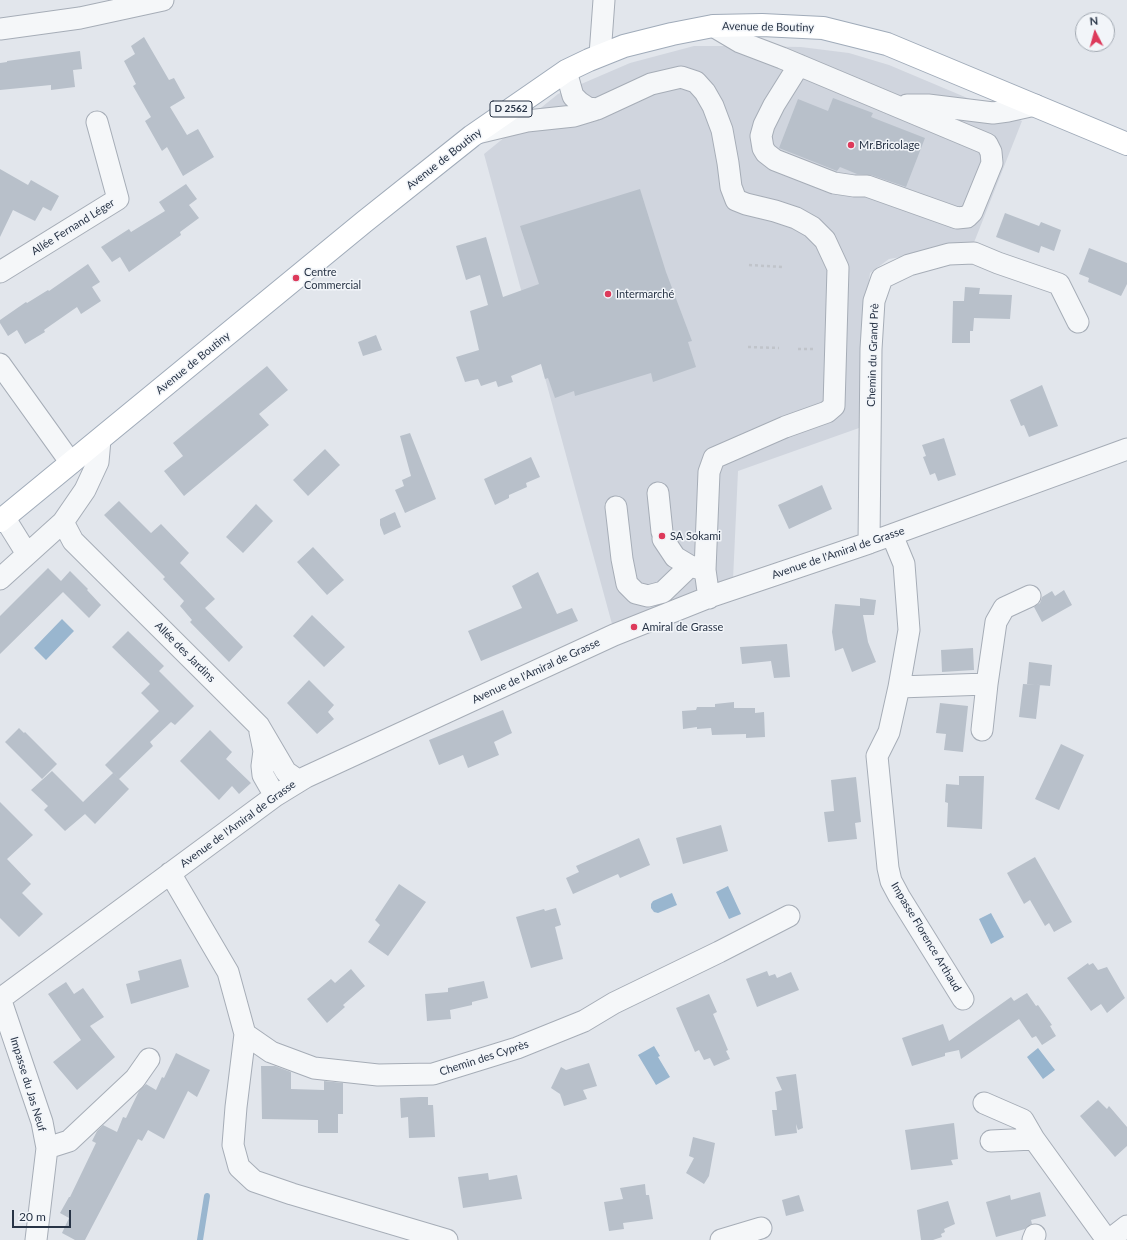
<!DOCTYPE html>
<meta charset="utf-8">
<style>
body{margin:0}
#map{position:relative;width:1127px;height:1240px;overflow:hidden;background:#e2e6ec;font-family:Lato,sans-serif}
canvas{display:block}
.north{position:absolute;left:1075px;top:12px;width:40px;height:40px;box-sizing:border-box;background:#f2f5f9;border:1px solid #a1a8b1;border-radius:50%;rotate:354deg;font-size:11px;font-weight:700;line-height:16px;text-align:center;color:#283446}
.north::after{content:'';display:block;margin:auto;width:14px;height:18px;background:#dd3a5b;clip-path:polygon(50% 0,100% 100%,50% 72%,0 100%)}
.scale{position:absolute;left:12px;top:1210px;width:59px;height:18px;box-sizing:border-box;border:2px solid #283446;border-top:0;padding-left:5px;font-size:12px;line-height:14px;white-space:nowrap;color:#283446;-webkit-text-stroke:3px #f2f5f9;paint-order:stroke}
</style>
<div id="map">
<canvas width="1127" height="1240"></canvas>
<div class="north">N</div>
<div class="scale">20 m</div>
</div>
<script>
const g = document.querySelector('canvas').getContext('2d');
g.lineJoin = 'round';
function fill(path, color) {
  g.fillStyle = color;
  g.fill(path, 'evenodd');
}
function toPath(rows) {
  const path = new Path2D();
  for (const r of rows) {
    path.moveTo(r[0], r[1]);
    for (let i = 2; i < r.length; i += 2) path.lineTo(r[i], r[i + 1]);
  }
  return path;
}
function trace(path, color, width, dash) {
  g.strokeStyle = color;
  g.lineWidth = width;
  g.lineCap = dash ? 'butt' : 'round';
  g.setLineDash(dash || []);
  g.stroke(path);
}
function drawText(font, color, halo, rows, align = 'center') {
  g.font = font + ' Lato,sans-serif';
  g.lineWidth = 3;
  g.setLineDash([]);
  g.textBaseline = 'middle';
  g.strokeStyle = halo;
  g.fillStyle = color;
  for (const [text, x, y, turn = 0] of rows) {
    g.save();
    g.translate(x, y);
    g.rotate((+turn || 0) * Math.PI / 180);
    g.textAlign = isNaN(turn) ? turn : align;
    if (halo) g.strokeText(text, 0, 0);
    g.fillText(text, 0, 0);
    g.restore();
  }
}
const built = toPath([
 [694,46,740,46,801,47,849,53,889,65,1022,121,973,245,889,259,870,273,865,314,859,428,738,471,733,580,612,624,484,154,558,94,630,63]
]);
const water = toPath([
 [62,619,74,631,46,660,34,648],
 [728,886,741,914,729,919,716,892],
 [672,893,677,905,658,913,654,912,651,908,651,904,653,901],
 [991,913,1004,937,991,944,979,919],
 [654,1046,660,1056,658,1057,670,1077,656,1085,638,1055],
 [1038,1048,1055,1070,1043,1079,1027,1057]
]);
const stream = toPath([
 [200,1240,207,1196]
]);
const building = toPath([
 [144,37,169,80,174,78,185,98,170,107,187,135,198,129,214,157,183,176,167,147,162,151,145,121,151,117,133,86,136,84,124,61,135,54,131,46],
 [80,51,82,69,73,70,75,87,51,90,51,85,0,90,0,63,7,62,7,61],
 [833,98,873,113,871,117,925,138,906,187,871,175,857,174,840,167,837,171,779,148,798,99,828,111],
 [0,169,28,185,31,180,59,196,51,211,43,207,35,221,13,210,0,237],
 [186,184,197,199,189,205,199,218,180,232,181,235,129,272,120,257,112,262,101,247,129,229,131,232,165,211,159,202],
 [640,189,666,272,692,341,688,342,696,367,653,382,651,373,575,396,574,391,555,398,548,378,545,379,541,364,511,376,513,382,498,387,496,381,481,386,478,379,465,382,456,357,479,350,470,311,488,305,480,275,466,280,456,246,486,237,503,297,539,284,520,226],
 [1005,213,1039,226,1041,222,1061,230,1054,251,1041,246,1039,253,996,237],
 [1089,248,1127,263,1127,284,1121,296,1088,282,1089,278,1079,274],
 [88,264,100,282,92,287,101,301,81,314,77,307,44,330,45,332,25,344,17,330,8,336,0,323,0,320,26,302,27,303,48,290,49,291],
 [965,287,980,288,979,294,1012,295,1010,319,974,318,973,331,970,331,970,343,952,343,953,301,964,301],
 [376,335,382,350,363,356,358,342],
 [267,366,288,390,259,414,269,425,184,496,164,471,183,456,173,443],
 [1042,385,1058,426,1029,437,1024,425,1021,426,1010,400],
 [410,433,436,499,405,513,395,490,404,486,402,480,411,476,400,436],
 [944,438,956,475,938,481,935,473,930,475,923,457,926,456,922,445],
 [325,449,340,465,308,496,293,480],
 [531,457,540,477,526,483,527,487,509,495,509,498,495,505,484,479],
 [822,485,832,509,789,529,778,505],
 [119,501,151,533,161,524,189,553,180,563,215,599,205,608,243,647,229,662,190,622,192,620,180,606,184,601,163,579,165,577,104,515],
 [256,504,273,521,243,553,226,537],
 [395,512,401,527,384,535,380,525,380,519],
 [313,547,344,580,327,595,297,562],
 [48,568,61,581,70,571,88,589,87,590,101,605,89,618,63,592,0,654,0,616],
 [538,572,557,614,572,608,578,621,481,661,468,631,522,608,512,586],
 [1064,590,1072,605,1042,622,1034,607,1040,603,1042,597,1052,591,1055,596],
 [860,598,876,600,874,615,863,615,868,642,876,662,852,672,843,648,835,651,832,632,835,604,860,606],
 [312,615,345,647,324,667,293,636],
 [128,631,164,666,159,671,194,706,175,725,171,722,150,742,153,746,119,779,105,765,159,711,141,693,150,684,112,647],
 [787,644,790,677,774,678,771,661,742,664,740,647],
 [973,648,974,670,942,672,941,650],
 [1029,662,1052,665,1050,686,1027,684],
 [309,680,334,705,328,712,334,719,317,734,287,703],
 [1023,684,1040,685,1036,719,1019,717],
 [734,702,734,708,755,708,755,713,764,712,765,737,746,738,746,734,712,735,711,728,697,729,697,727,683,729,682,711,696,710,697,707,715,707,715,704],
 [940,703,968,706,963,752,944,750,946,734,936,733],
 [503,710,512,733,494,742,499,755,468,768,463,755,439,765,429,740],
 [19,728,24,733,25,732,57,764,42,779,5,742],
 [210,730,232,752,226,759,251,783,239,794,232,786,219,800,180,761],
 [1061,744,1084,755,1059,810,1035,799],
 [52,771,83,802,113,773,129,789,95,824,85,814,65,831,44,810,48,806,31,790],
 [959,776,984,776,982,829,947,827,948,803,945,802,946,784,959,785],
 [856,777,861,822,855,823,857,839,828,842,824,812,834,811,831,780],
 [0,802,33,835,7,859,31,884,22,893,43,914,19,937,0,918],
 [721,825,728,851,683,864,676,838],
 [639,838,650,865,620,878,618,874,573,894,566,878,579,872,576,866],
 [1035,857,1072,922,1054,932,1049,923,1045,926,1030,900,1024,904,1007,873],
 [399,884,426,902,388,956,368,942,380,925,375,920],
 [556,908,561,925,555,927,563,959,531,968,516,917,544,909,545,911],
 [181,959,189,987,131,1004,126,984,140,980,138,971],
 [1088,963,1089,965,1093,963,1098,970,1107,967,1125,998,1107,1013,1101,1004,1091,1011,1067,978],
 [351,969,365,986,343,1005,345,1007,327,1023,307,999,331,979,335,983],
 [767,971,769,976,775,974,777,978,791,972,799,990,757,1007,746,979],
 [484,981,488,998,472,1002,472,1005,450,1010,451,1019,427,1021,425,994,448,992,448,988],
 [66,982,74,994,83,988,104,1017,90,1026,115,1057,77,1090,53,1062,81,1040,48,994],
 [1027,993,1036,1006,1038,1005,1052,1025,1050,1026,1056,1036,1042,1045,1036,1036,1032,1038,1019,1019,961,1059,959,1050,945,1053,945,1056,912,1066,902,1038,943,1024,949,1041,1011,997,1014,1001],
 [709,994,717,1012,713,1014,728,1050,726,1051,730,1059,714,1066,710,1058,704,1060,699,1050,695,1052,676,1008],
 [176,1053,210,1070,197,1097,188,1091,164,1139,148,1130,142,1141,138,1139,85,1240,75,1240,62,1233,69,1218,60,1213,69,1197,70,1197,96,1143,92,1141,97,1131,103,1125,117,1132,123,1117,126,1118,139,1091,146,1084,156,1090,162,1077,164,1078],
 [589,1063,597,1086,583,1090,587,1099,564,1106,560,1094,551,1088,561,1067,566,1070],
 [261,1066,275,1066,291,1072,291,1089,324,1090,324,1081,343,1083,343,1114,338,1114,338,1133,318,1133,318,1120,262,1119],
 [796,1074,803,1128,798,1130,796,1124,797,1133,775,1136,772,1110,777,1110,775,1092,782,1090,776,1077],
 [420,1097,428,1097,428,1105,433,1105,435,1137,409,1138,408,1117,401,1118,400,1098],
 [1098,1100,1107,1109,1109,1106,1127,1127,1127,1146,1115,1157,1080,1116],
 [954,1123,958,1159,951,1160,953,1165,911,1170,905,1130],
 [693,1137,715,1143,709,1176,704,1184,686,1173,694,1158,689,1156],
 [488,1173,489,1180,517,1175,522,1199,463,1208,458,1177],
 [645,1184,646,1195,649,1195,653,1219,623,1223,624,1229,609,1231,604,1202,623,1199,620,1188],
 [1040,1192,1046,1216,1031,1220,1032,1224,1025,1229,996,1237,986,1202,1010,1195,1011,1200],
 [799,1195,804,1211,786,1216,782,1200],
 [948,1201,955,1224,944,1229,945,1232,941,1234,942,1237,933,1240,921,1240,917,1210]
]);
const path = toPath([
 [749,265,783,267],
 [748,347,779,348],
 [798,349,815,349]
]);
const minor = toPath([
 [713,26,740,42,782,58,987,144,991,152,992,163,972,212,967,217,957,218,867,186,854,186,834,183,775,160,766,153,763,148,761,136,764,125,774,105,799,65],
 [0,29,80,18,163,0],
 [600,55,604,0],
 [566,71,573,96,579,102,588,108,597,109,651,84,681,77,696,82,705,92,713,106,722,130,728,163,731,187,736,200,746,204,775,211,796,218,812,227,825,240,838,268,834,406,827,412,785,427,714,458,709,472,705,570,709,598],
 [907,105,928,105,993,113,1008,111,1035,105],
 [477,133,527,121,574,116,597,109],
 [0,272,118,199,97,122],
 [0,364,71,463],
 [658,493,662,532],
 [616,507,622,559,627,584,636,593,648,596,663,592,690,566,705,570],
 [4,517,27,554],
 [63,522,73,541,259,726,286,772,299,781],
 [892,535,904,564,909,630,899,687,889,732,877,756,888,868,891,881,899,896,963,999],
 [663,539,675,557,690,566],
 [869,543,871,349,874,301,882,278,909,265,949,254,974,253,998,263,1059,284,1078,322],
 [0,579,63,522,85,490,98,462,100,440],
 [899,687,987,684,996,622,1004,608,1030,596],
 [982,730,987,684],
 [260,732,264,751,262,766,263,775,275,796],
 [170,873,228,972,245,1034,271,1052,314,1068,378,1075,433,1074,517,1048,584,1021,614,1003,719,952,789,916],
 [0,998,42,1122,47,1148,36,1240],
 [0,999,275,796,306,777,614,635,712,596,869,543,1127,449],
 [245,1034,236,1107,233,1145,239,1167,254,1181,292,1194,447,1240],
 [984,1103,1023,1120,1034,1139],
 [991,1141,1034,1139,1107,1240],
 [47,1148,69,1141,135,1079,149,1059],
 [721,1240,761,1228],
 [1033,1240,1035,1235],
 [1109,1240,1127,1226]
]);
const major = toPath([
 [0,521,364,222,472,136,566,71,589,60,624,46,672,34,713,26,762,25,823,28,887,44,1127,144]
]);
const markers = [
 [851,145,4,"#dd3a5b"],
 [296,278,4,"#dd3a5b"],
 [608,294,4,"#dd3a5b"],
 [662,536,4,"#dd3a5b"],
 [634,627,4,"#dd3a5b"]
];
const shields = [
 [511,109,42]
];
const shieldNames = [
 ["D 2562",511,109]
];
const streetNames = [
 ["Avenue de Boutiny",768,27,1],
 ["Avenue de Boutiny",444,159,-38],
 ["Allée Fernand Léger",73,227,-32],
 ["Chemin du Grand Prè",873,355,-88],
 ["Avenue de Boutiny",193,363,-39],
 ["Avenue de l'Amiral de Grasse",838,553,-19],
 ["Allée des Jardins",185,652,45],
 ["Avenue de l'Amiral de Grasse",536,671,-25],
 ["Avenue de l'Amiral de Grasse",238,824,-36],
 ["Impasse Florence Arthaud",926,937,59],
 ["Chemin des Cyprès",484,1058,-18],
 ["Impasse du Jas Neuf",28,1084,73]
];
const poiNames = [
 ["Mr.Bricolage",859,145],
 ["Centre",304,272],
 ["Commercial",304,285],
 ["Intermarché",616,294],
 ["SA Sokami",670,536],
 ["Amiral de Grasse",642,627]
];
fill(built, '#d0d5de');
fill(water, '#99b6cf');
trace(stream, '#99b6cf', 6);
fill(building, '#b8c0ca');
trace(minor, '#a6adb7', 23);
trace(major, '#a0abb9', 24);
trace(path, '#c0c4ca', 2.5, [3, 3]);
trace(minor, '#f5f7f9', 21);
trace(major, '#fff', 22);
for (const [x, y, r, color] of markers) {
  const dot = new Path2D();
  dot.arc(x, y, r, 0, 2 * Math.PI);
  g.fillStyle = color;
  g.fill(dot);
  trace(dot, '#f2f5f9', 1.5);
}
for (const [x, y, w] of shields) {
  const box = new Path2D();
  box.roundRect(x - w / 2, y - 8, w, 16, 3);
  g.fillStyle = '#f2f5f9';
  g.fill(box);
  trace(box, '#283446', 1);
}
drawText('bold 10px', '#283446', null, shieldNames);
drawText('11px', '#283446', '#f2f5f9', streetNames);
drawText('11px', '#283446', '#f2f5f9', poiNames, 'left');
</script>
